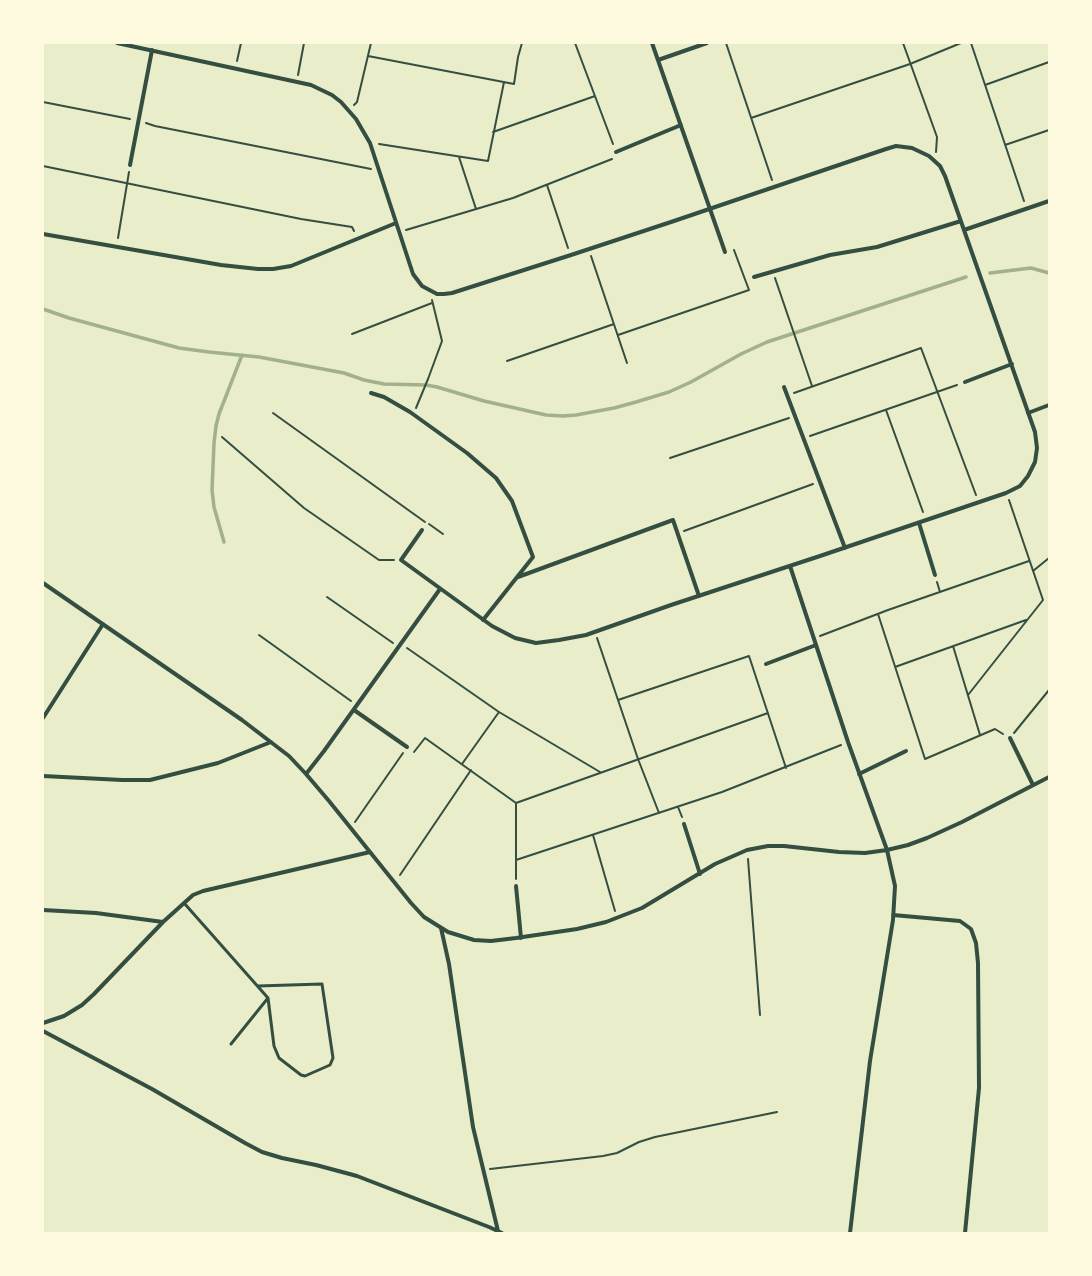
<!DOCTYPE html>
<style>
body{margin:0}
#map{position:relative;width:1092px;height:1276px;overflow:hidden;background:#e9edc9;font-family:Roboto,sans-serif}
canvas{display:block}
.frame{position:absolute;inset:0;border:44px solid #fefae0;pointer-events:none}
</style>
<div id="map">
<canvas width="1092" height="1276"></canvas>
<div class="frame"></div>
</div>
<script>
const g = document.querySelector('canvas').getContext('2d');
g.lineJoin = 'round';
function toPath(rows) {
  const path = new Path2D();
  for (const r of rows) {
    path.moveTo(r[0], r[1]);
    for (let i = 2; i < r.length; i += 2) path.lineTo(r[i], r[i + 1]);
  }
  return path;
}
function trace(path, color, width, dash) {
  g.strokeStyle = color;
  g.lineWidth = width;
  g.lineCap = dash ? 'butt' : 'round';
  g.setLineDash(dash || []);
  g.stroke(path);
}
const stream = toPath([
 [990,273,1031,268,1049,273],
 [43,309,69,318,179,348,209,352,259,357,344,373,364,380,384,384,426,385,437,387,484,401,546,415,563,416,576,415,614,408,636,402,669,392,691,382,741,354,767,342,966,277],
 [224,542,214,507,212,490,214,443,216,426,219,414,242,355]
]);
const path = toPath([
 [575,43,613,144],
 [726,43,772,180],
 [903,43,937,137,936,152],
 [971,43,1024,201],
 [368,56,514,84,518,57,522,43],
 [237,61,241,43],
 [298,75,304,43],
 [985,85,1049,62],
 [43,102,130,119],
 [354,105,357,102,371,43],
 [751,118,910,64,961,43],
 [146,123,155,126,371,169],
 [493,132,595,96],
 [379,144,488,161,504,82],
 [1005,145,1049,130],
 [459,157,476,209],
 [43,166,301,219,352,227,354,231],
 [547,185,568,248],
 [406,230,513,198,612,159],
 [118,238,129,172],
 [591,256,627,363],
 [775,278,812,386],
 [352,334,432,303],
 [618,335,749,290,734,250],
 [507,361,614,324],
 [794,393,921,348,976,495],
 [416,408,428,379,442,341,432,300],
 [886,410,923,512],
 [273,413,425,522],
 [810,436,957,385],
 [222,437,304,508,379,560,394,560],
 [670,458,789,418],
 [429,524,443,534],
 [684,531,813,484],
 [1033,571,1049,558],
 [937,582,940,592],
 [327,597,393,643],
 [878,614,925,759,995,729,1003,734],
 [259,635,351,701],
 [820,636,888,610,1029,561],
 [597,638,638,759,659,813],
 [953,646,980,735],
 [407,648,499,712,600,772],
 [895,667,1026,620],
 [968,695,1043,600,1009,500],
 [618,700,749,656,786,768],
 [1014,733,1049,690],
 [414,752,425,738,516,803],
 [462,764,499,712],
 [516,803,768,713],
 [678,807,682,817],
 [355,822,403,753],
 [593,835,615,911],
 [748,859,760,1015],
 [516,860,722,792,841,745],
 [400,875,471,770],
 [516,879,516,803],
 [490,1169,603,1156,617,1153,639,1142,655,1137,777,1112]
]);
const service = toPath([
 [184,903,268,998,274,1046,279,1058,301,1075,305,1076,330,1065,333,1058,322,984,258,986],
 [231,1044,268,998]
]);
const minor = toPath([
 [117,43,311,85,332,95,341,102,356,119,370,143,413,274,422,286,437,294,444,294,452,293,571,255,671,222,886,149,896,146,912,148,929,156,940,166,945,176,1035,432,1037,448,1035,462,1028,476,1020,486,1006,493,820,556,671,605,586,635,559,640,536,643,515,638,492,626,401,560,422,530],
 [652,43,725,252],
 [658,60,707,43],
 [616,152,681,125],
 [130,165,152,50],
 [964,230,1049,201],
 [43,234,221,265,258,269,273,269,291,266,396,223],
 [754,277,830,255,877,247,961,221],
 [965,382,1012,364],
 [784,387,845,548],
 [371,393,384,397,410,412,467,453,496,478,512,501,533,557,483,620],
 [1028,413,1049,405],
 [919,523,935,575],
 [790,566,848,742,887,850,895,886,893,920,870,1061,850,1233],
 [518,577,673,520,699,596],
 [43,583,242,720,289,756,306,774,329,801,411,903,424,917,448,932,474,940,491,941,516,938,577,929,606,922,642,908,715,864,747,850,768,846,784,846,839,852,865,853,887,850,908,845,927,838,962,822,1049,777],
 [766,664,816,645],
 [354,710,407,747],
 [43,718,103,624],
 [1010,738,1033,785],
 [306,774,324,751,440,589],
 [859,774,906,751],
 [43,776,122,780,150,780,218,763,271,742],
 [684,824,700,874],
 [516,886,521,938],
 [43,910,96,913,163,922],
 [893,915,960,921,971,929,976,943,978,963,979,1088,965,1233],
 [441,928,449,964,473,1127,498,1231],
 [43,1023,64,1016,82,1005,94,994,163,922,193,895,203,891,370,852],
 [43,1031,152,1089,245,1143,262,1152,282,1158,316,1165,357,1176,489,1227,502,1233]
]);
trace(stream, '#a3b18a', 3.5);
trace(path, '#344e41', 2);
trace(service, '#344e41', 3);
trace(minor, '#344e41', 4);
</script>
